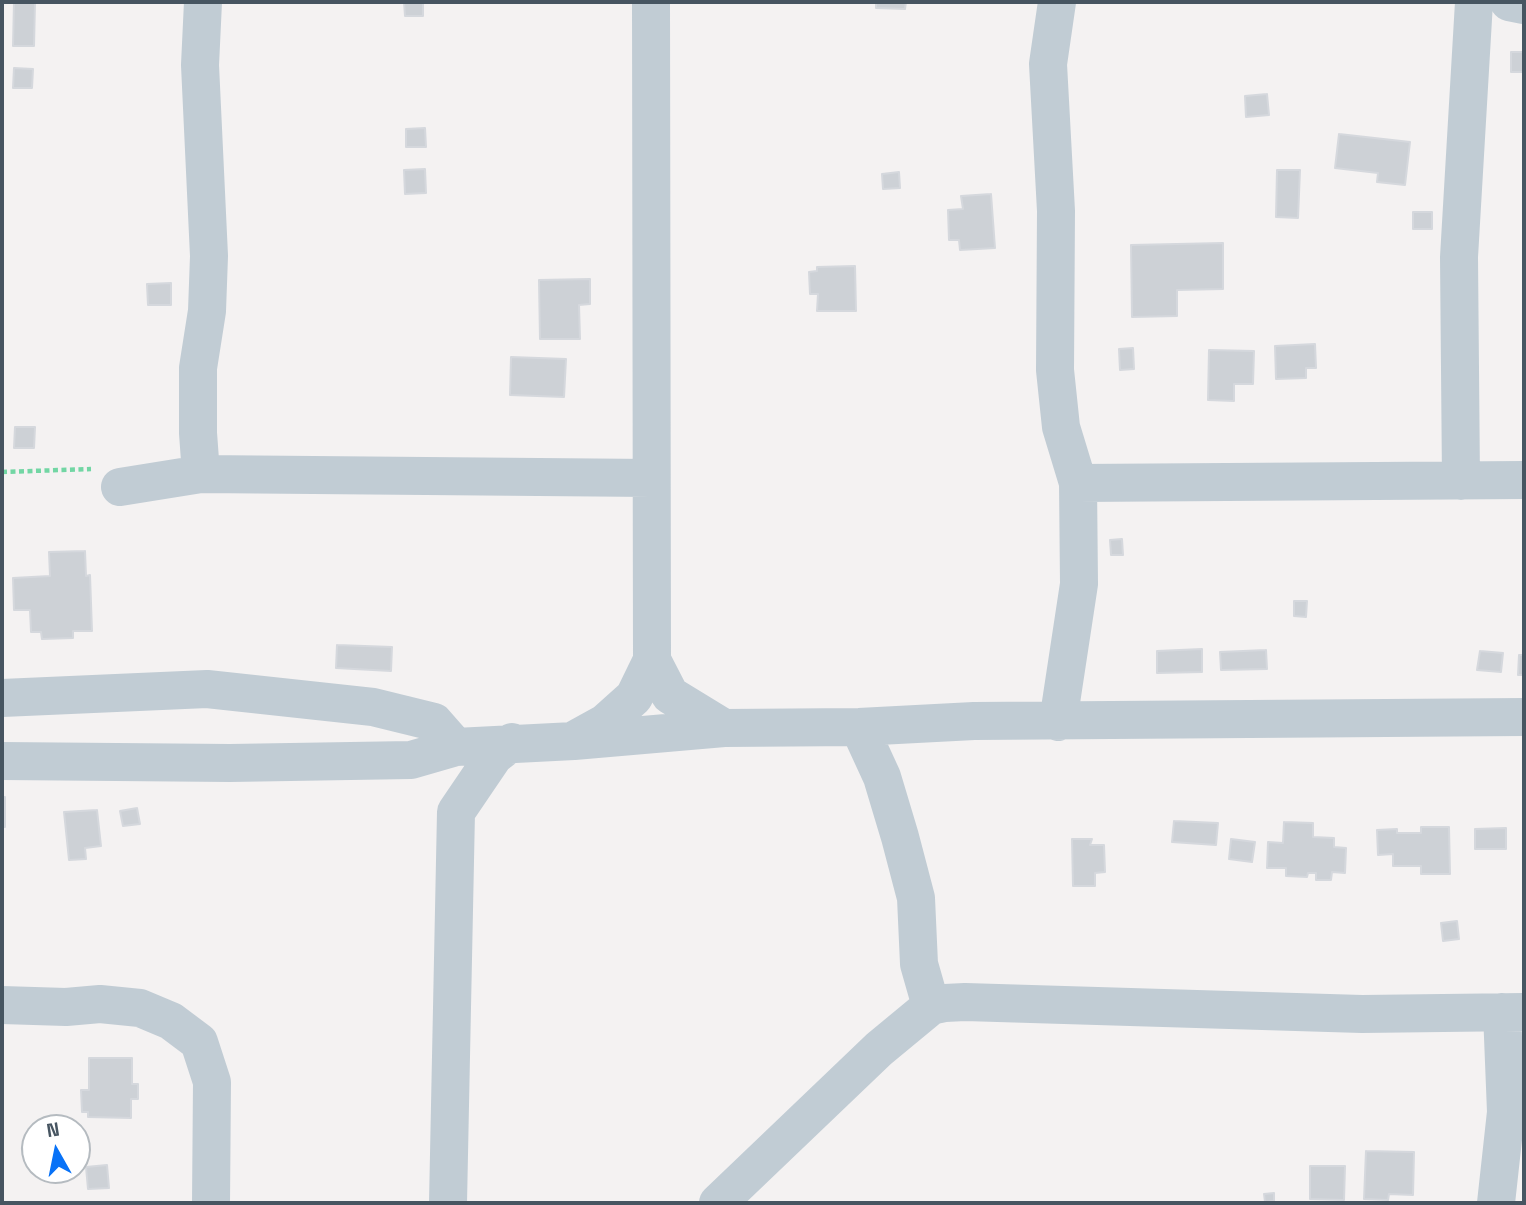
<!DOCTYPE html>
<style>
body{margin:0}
#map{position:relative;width:1526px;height:1205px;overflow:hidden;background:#f4f2f2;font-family:"Space Grotesk",sans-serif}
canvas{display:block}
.frame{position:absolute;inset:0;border:4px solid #475561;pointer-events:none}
.north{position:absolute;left:21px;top:1114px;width:70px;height:70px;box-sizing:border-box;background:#fff;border:2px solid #b5bbc0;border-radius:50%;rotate:351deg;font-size:19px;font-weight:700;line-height:28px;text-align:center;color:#475561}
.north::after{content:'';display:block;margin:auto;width:24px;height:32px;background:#0872f7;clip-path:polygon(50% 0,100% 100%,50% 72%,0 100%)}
</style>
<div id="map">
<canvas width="1526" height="1205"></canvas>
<div class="frame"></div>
<div class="north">N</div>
</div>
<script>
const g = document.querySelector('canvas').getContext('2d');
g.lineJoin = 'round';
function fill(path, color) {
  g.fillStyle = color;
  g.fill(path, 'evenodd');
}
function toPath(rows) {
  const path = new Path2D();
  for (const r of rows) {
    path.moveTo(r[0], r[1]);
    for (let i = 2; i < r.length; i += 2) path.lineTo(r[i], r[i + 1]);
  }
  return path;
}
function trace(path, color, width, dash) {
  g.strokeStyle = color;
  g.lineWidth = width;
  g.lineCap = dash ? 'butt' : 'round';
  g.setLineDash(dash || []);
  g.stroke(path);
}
const building = toPath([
 [14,2,35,2,34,46,13,46,14,2],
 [404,2,423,2,423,16,405,16,404,2],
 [876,2,906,2,905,9,876,8,876,2],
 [1511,52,1524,52,1524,72,1511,72,1511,52],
 [14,68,33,69,32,88,13,88,14,68],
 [1267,94,1269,115,1246,117,1245,96,1267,94],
 [425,128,426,147,406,147,406,129,425,128],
 [1339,134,1410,142,1405,185,1377,182,1378,173,1335,168,1339,134],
 [425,169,426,193,405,194,404,170,425,169],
 [1277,170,1300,170,1298,218,1276,217,1277,170],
 [899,172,900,188,883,189,882,174,899,172],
 [991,194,995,248,960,250,959,240,949,240,948,210,963,209,961,196,991,194],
 [1413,212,1432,212,1432,229,1413,229,1413,212],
 [1223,243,1223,289,1177,290,1177,316,1132,317,1131,245,1223,243],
 [855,266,856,311,817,311,818,294,810,294,809,272,817,271,817,267,855,266],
 [590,279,590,304,579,305,580,339,540,339,539,280,590,279],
 [171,283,171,305,148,305,147,284,171,283],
 [1315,344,1316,368,1306,368,1306,378,1276,379,1275,346,1315,344],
 [1133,348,1134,369,1120,370,1119,349,1133,348],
 [1209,350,1254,351,1253,384,1234,384,1234,401,1208,400,1209,350],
 [511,357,566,359,564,397,510,395,511,357],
 [15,427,35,427,34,448,14,448,15,427],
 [1122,539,1123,555,1111,555,1110,540,1122,539],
 [85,551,86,576,90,575,92,631,73,631,73,638,42,639,41,632,31,632,30,610,14,610,13,578,50,576,49,552,85,551],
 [1294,601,1307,601,1306,617,1294,616,1294,601],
 [337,645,392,647,391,671,336,668,337,645],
 [1202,649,1202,672,1157,673,1157,651,1202,649],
 [1266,650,1267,669,1221,670,1220,652,1266,650],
 [1480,651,1503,653,1501,672,1477,670,1480,651],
 [1519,655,1524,655,1524,675,1518,675,1519,655],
 [2,797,5,797,5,827,2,827,2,797],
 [137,808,140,824,123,826,120,811,137,808],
 [97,810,101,846,85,848,86,859,69,860,64,812,97,810],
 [1174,821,1218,823,1216,845,1172,842,1174,821],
 [1284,822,1313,823,1313,837,1334,838,1334,847,1346,848,1345,873,1332,872,1331,880,1316,880,1316,873,1308,873,1307,877,1286,876,1286,868,1267,868,1268,842,1283,843,1284,822],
 [1421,827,1449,827,1450,874,1421,874,1421,866,1393,866,1393,854,1378,855,1377,830,1397,829,1397,833,1421,833,1421,827],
 [1506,828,1506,849,1475,849,1475,829,1506,828],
 [1072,839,1092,839,1090,845,1104,845,1105,872,1095,873,1095,886,1073,886,1072,839],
 [1231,839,1255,842,1252,862,1229,859,1231,839],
 [1457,921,1459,939,1443,941,1441,923,1457,921],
 [89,1058,132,1058,132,1084,138,1084,138,1099,131,1099,131,1118,88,1117,88,1112,82,1112,81,1090,89,1090,89,1058],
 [1366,1151,1414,1152,1413,1195,1389,1194,1388,1200,1364,1199,1366,1151],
 [107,1165,109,1188,88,1189,86,1167,107,1165],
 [1310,1166,1345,1166,1344,1200,1310,1199,1310,1166],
 [1274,1193,1274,1201,1265,1202,1264,1194,1274,1193]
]);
const path = toPath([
 [2,472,91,469]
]);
const minor = toPath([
 [651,2,652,660,670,695,724,728],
 [1057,2,1048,64,1056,211,1055,370,1061,427,1078,483,1079,584,1058,722],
 [1509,2,1524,5],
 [201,474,198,433,198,368,207,311,209,256,200,65,203,2],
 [1461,481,1459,257,1474,2],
 [1078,483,1524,480],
 [120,487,201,474,651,478],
 [2,698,207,689,373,707,434,722,456,747],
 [859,727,882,777,900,837,916,898,919,964,931,1006],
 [576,739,605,723,634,697,652,660],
 [2,761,230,763,411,760,456,747,574,741,724,728,859,727,974,721,1524,717],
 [2,1005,66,1007,100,1004,140,1008,171,1021,199,1042,212,1082,211,1203],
 [448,1203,456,812,494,756,512,742],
 [718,1203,879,1049,931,1006,945,1003,965,1002,1362,1014,1524,1012],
 [1496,1203,1506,1112,1502,1012]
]);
fill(building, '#cdd1d6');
trace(building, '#d5d8dd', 2);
trace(path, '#72d6a4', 4.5, [5, 3.5]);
trace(minor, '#c1ccd4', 38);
</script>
